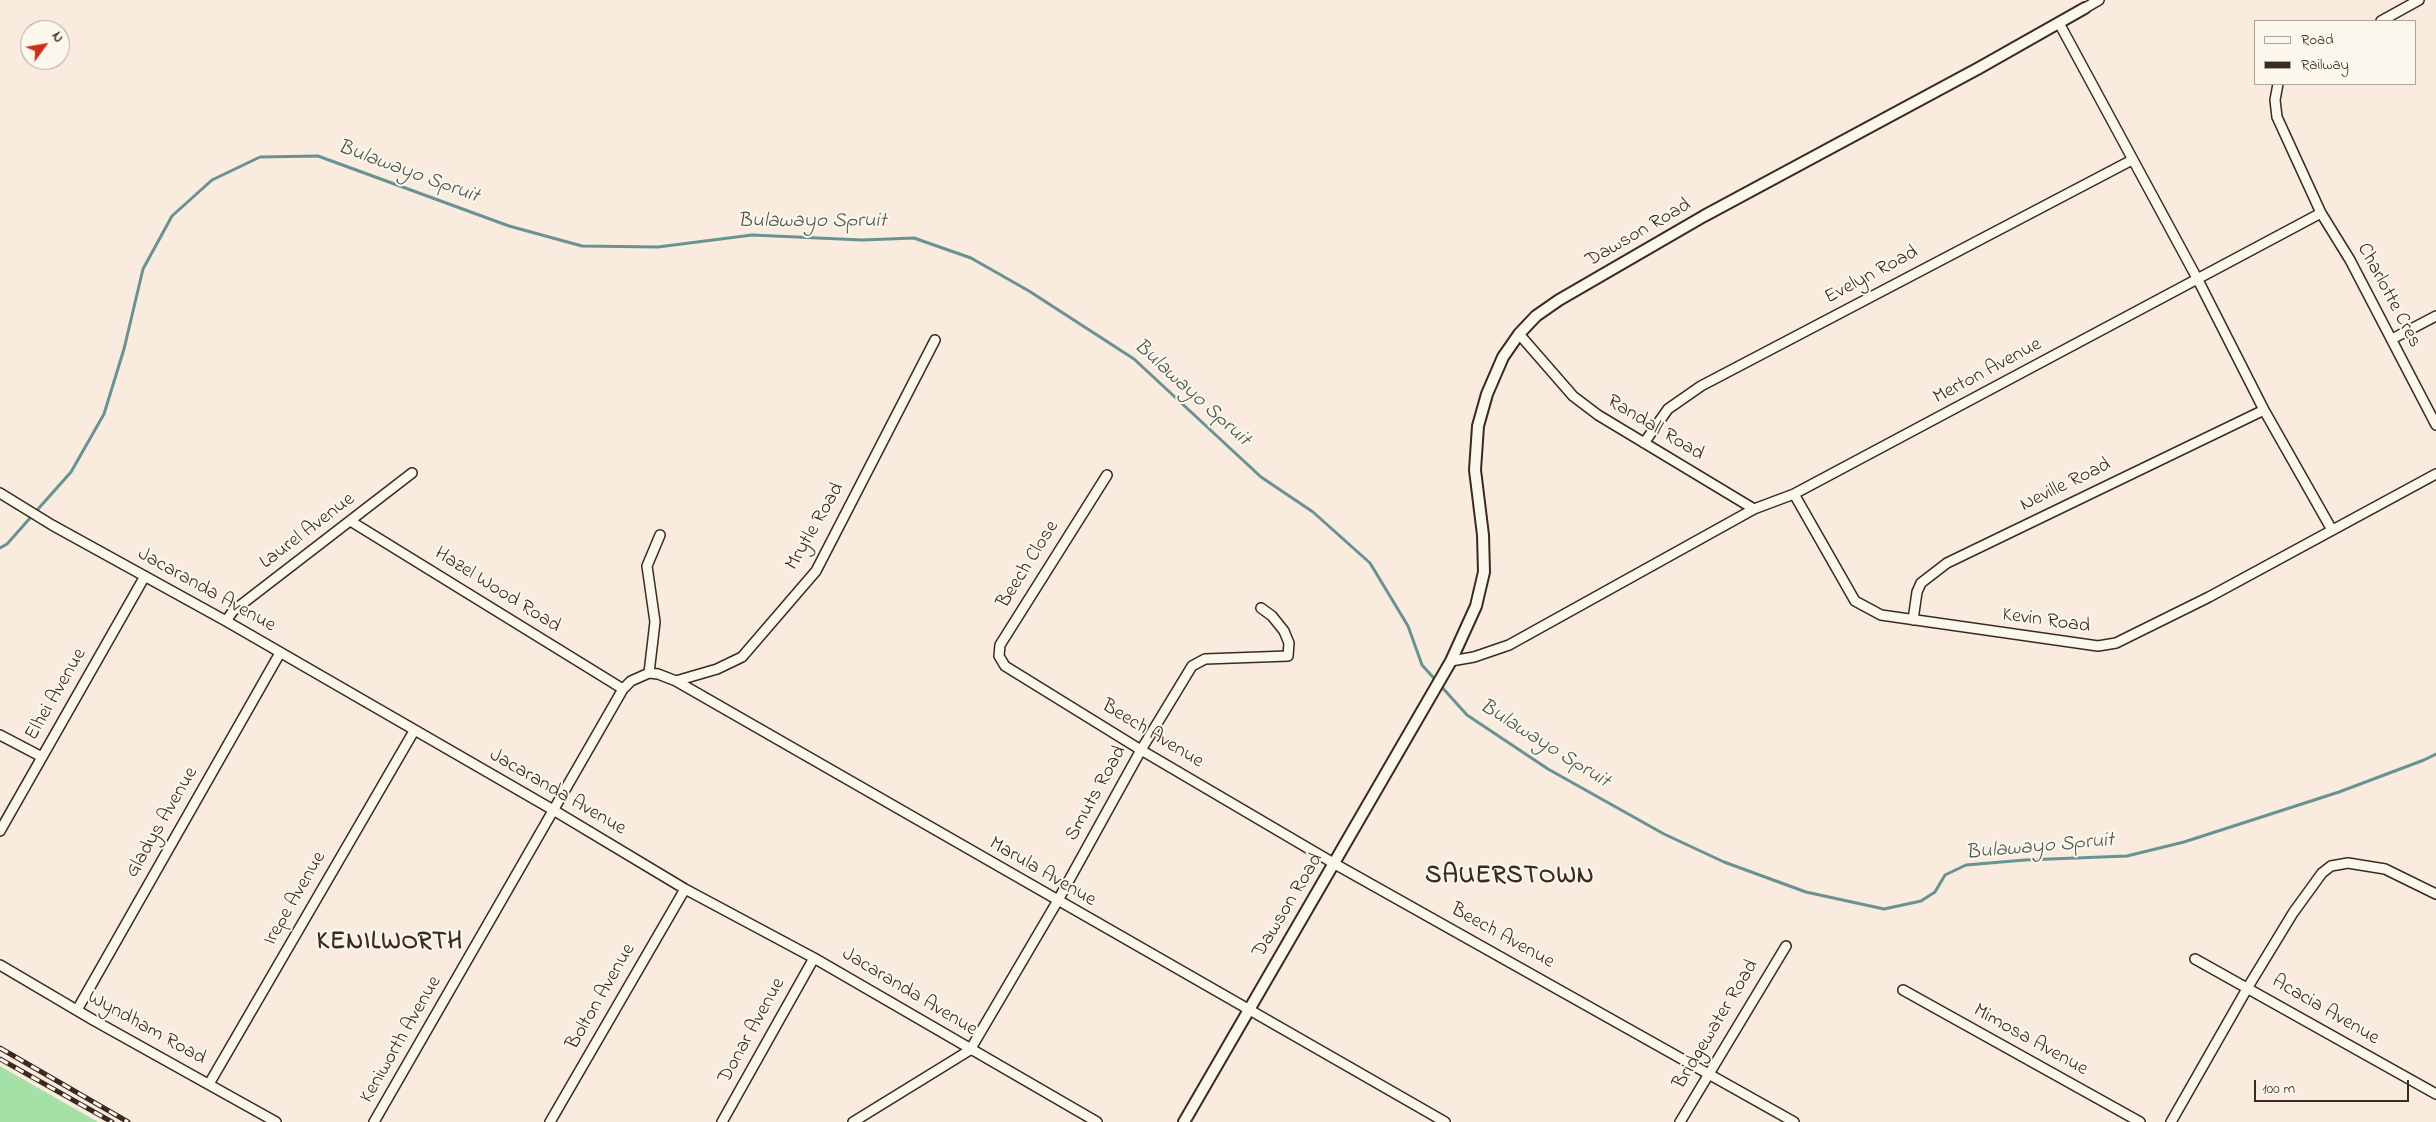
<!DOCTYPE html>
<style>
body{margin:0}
#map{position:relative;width:2436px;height:1122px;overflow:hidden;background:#f9ebde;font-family:"Indie Flower",sans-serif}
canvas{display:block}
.legend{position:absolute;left:2254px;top:20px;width:162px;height:65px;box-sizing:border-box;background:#fbf7ec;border:1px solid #aea59a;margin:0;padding:6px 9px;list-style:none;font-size:15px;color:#3b2a1e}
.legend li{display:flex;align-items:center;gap:10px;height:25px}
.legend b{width:25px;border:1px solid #aea59a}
.north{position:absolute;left:20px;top:20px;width:50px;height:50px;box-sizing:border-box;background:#fbf7ec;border:1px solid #aea59a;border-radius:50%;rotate:58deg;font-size:14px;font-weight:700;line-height:20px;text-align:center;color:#3b2a1e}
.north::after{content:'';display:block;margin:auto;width:18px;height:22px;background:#c8321e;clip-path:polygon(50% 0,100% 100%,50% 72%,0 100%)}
.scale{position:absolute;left:2254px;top:1080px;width:155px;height:22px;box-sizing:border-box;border:2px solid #3b2a1e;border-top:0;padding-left:6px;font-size:15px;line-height:18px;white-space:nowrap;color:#3b2a1e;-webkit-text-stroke:4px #fbf7ec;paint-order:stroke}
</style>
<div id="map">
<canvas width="2436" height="1122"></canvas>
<ul class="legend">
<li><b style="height:6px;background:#fbf7ec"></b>Road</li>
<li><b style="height:6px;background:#3b2a1e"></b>Railway</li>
</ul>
<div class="north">N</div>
<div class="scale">100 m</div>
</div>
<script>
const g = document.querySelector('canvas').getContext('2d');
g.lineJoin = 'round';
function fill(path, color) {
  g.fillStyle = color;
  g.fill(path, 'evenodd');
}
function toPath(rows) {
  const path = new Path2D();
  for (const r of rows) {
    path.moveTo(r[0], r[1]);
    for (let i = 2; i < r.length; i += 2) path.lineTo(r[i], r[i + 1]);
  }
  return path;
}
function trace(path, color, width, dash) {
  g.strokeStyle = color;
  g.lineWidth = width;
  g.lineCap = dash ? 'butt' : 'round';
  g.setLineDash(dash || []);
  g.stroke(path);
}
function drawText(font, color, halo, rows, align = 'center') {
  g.font = font + ' "Indie Flower",sans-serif';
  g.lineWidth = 4;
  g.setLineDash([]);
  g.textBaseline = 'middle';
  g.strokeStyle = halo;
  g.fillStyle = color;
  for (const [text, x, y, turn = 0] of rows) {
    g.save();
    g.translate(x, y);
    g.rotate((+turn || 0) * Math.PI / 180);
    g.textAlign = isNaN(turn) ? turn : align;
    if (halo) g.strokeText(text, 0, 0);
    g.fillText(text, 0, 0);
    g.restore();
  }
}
const green = toPath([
 [0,1066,98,1122,0,1122]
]);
const stream = toPath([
 [0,548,7,544,71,472,104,414,124,349,143,269,172,216,212,180,260,157,318,156,509,226,582,246,658,247,752,235,862,240,914,238,971,258,1029,291,1134,359,1261,477,1313,512,1370,563,1408,626,1422,665,1467,715,1548,769,1664,834,1724,862,1806,892,1884,909,1921,901,1935,892,1945,875,1966,865,2025,860,2127,856,2184,842,2339,792,2424,760,2436,754]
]);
const minor = toPath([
 [2085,8,2099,0],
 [2381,21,2419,0],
 [2059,23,2198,280,2264,410,2332,530],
 [2278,84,2275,100,2277,117,2321,213,2350,260,2436,425],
 [1519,334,1573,396,1598,415,1754,509,1794,494,2321,213],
 [2392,339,2436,316],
 [1644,443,1668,409,1701,386,2132,160],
 [1107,475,1000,645,999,656,1005,666,1141,750,1335,864,1794,1122],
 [0,493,52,525,226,621,555,811,685,889,814,958,1097,1122],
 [1794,494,1855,601,1881,615,2098,646,2116,643,2209,597,2436,474],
 [352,522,623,689],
 [1913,620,1917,592,1921,583,1947,563,2264,410],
 [226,621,233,611,412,473],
 [1451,661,1474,657,1509,645,1754,509],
 [649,673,655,622,647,566,660,535],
 [676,681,717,669,742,657,816,571,935,340],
 [0,735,42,757],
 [0,831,145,576],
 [2195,959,2436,1094],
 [0,965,95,1021,276,1122],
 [1903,990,2140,1122],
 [77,1010,280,653],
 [209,1084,414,731],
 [374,1122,623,689,631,681,649,673,658,674,676,681,1445,1122],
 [550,1122,685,889],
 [722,1122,814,958],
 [853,1122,970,1050,1057,902,1141,750,1192,666,1205,659,1288,656,1289,643,1284,631,1272,616,1261,608],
 [1680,1122,1786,946],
 [2171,1122,2248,987,2293,913,2322,873,2331,866,2348,863,2385,869,2436,894]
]);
const tertiary = toPath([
 [1184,1122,1451,661,1476,606,1484,572,1483,535,1475,470,1478,426,1487,394,1503,357,1519,334,1536,316,1559,300,1704,216,1979,68,2085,8]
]);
const rail = toPath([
 [0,1048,128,1122],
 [0,1059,112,1122]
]);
const streetNames = [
 ["Dawson Road",1639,234,-30],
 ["Evelyn Road",1872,276,-28],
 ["Charlotte Cres",2388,296,62],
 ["Merton Avenue",1988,372,-28],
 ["Randall Road",1655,429,31],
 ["Neville Road",2066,486,-26],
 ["Mrytle Road",816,527,-60],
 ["Laurel Avenue",308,532,-37],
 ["Beech Close",1029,565,-58],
 ["Jacaranda Avenue",206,591,29],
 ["Hazel Wood Road",497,591,32],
 ["Kevin Road",2046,622,8],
 ["Elhei Avenue",57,695,-60],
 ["Beech Avenue",1152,735,31],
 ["Jacaranda Avenue",557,793,30],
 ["Smuts Road",1097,794,-61],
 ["Gladys Avenue",163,823,-60],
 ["Marula Avenue",1042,873,30],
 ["Irepe Avenue",296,899,-60],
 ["Dawson Road",1289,906,-59],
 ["Beech Avenue",1502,937,29],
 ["Jacaranda Avenue",909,993,31],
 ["Bolton Avenue",602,997,-60],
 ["Acacia Avenue",2325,1011,30],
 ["Bridgewater Road",1717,1025,-59],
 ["Wyndham Road",146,1029,29],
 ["Donar Avenue",753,1031,-61],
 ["Keniworth Avenue",402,1040,-60],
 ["Mimosa Avenue",2030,1041,29]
];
const waterNames = [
 ["Bulawayo Spruit",408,173,20],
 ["Bulawayo Spruit",812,223],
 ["Bulawayo Spruit",1191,394,42],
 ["Bulawayo Spruit",1544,745,32],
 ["Bulawayo Spruit",2040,848,-5]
];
const districtNames = [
 ["SAUERSTOWN",1510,878],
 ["KENILWORTH",390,944]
];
fill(green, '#a5e0a6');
trace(stream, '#699293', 3);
trace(minor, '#3b2a1e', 12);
trace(tertiary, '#3b2a1e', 14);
trace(minor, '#fbf7ec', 9);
trace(tertiary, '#fbf7ec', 10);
trace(rail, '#3b2a1e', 5);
trace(rail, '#fbf7ec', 3, [9]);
drawText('20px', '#3b2a1e', '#fbf7ec', streetNames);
drawText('italic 21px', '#4e554f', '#fbf7ec', waterNames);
g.letterSpacing = '1px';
drawText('bold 25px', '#3b2a1e', '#fbf7ec', districtNames);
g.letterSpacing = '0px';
</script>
